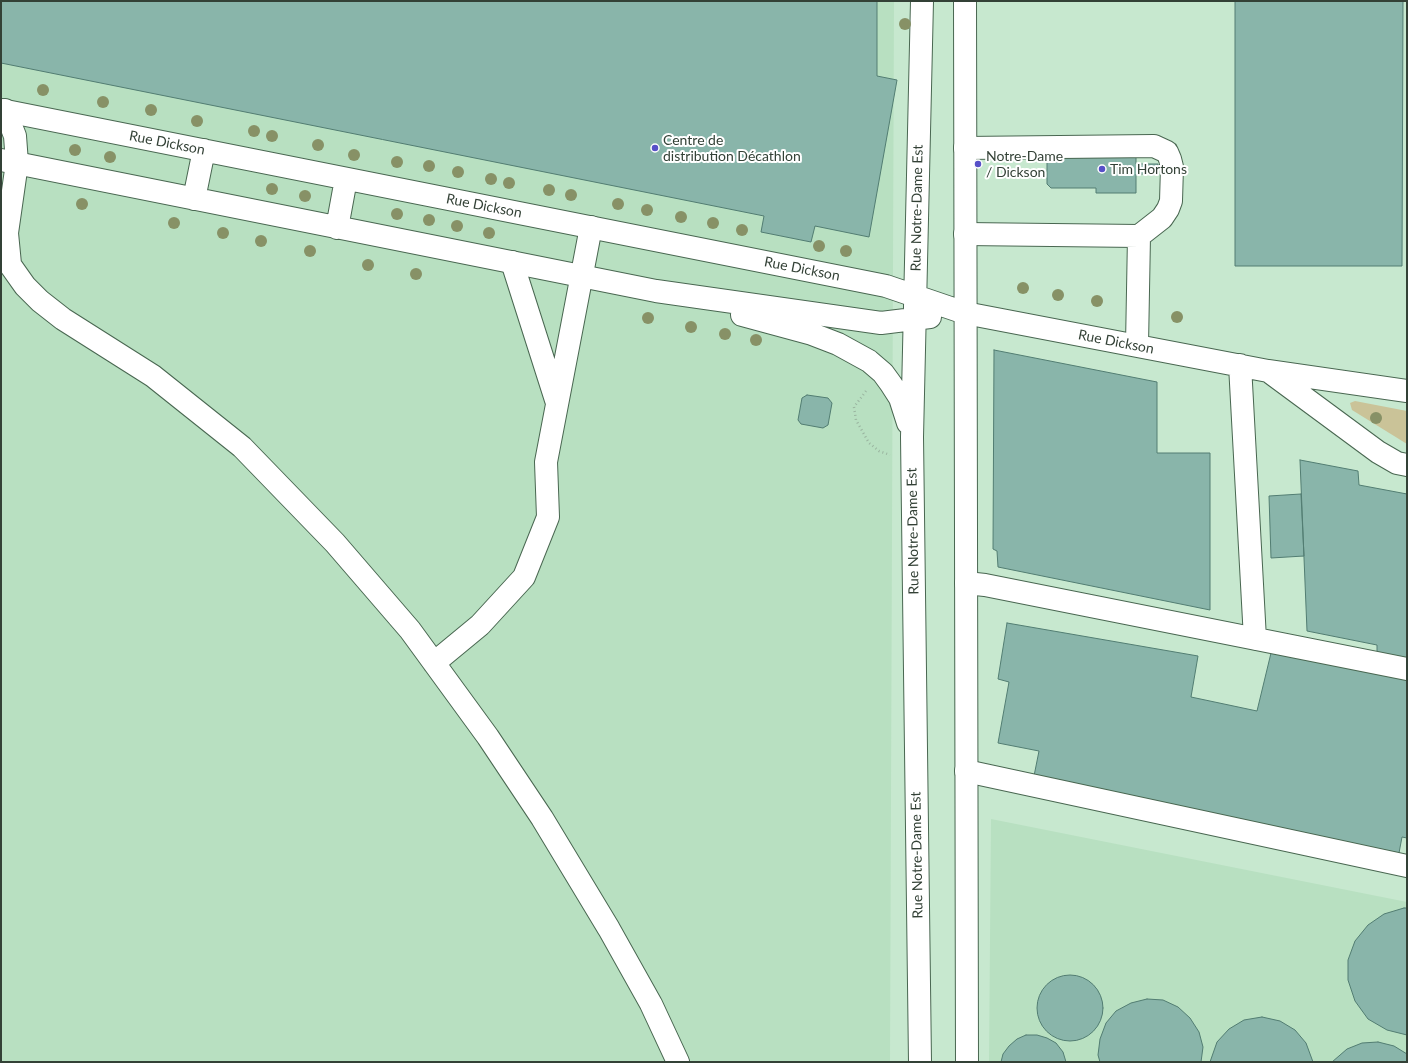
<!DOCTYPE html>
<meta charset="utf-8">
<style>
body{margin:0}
#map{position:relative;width:1408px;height:1063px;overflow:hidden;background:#c7e8cf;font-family:Lato,sans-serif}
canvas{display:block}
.frame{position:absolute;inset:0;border:2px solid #334136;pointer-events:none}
</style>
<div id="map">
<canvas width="1408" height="1063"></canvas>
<div class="frame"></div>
</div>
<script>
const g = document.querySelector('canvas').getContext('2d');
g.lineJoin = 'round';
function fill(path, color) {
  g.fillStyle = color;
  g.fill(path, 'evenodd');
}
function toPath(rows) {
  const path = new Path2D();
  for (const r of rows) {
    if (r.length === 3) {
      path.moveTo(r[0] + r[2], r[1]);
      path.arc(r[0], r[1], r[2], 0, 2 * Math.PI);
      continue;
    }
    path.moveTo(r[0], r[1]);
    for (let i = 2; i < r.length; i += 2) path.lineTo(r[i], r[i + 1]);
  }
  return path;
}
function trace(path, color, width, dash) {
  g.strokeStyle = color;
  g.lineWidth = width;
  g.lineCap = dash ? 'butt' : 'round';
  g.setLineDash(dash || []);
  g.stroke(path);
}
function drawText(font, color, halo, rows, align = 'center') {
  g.font = font + ' Lato,sans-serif';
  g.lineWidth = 4;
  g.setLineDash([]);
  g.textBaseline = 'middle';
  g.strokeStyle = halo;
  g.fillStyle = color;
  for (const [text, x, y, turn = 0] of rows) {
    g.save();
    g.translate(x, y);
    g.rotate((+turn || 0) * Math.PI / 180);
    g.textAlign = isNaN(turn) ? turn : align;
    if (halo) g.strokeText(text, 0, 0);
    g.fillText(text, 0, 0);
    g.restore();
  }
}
const built = toPath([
 [1,1,894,1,890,1062,1,1062],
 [991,819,1407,902,1407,1062,989,1062]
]);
const green = toPath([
 [1355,401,1407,411,1407,444,1352,410,1350,403]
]);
const building = toPath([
 [1,1,877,1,877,76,897,80,869,237,815,226,811,242,761,232,764,216,1,63,1,1],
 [1235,1,1403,1,1402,266,1235,266,1235,1],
 [1064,154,1136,154,1136,164,1158,164,1158,174,1136,174,1136,193,1096,193,1096,188,1051,188,1047,184,1047,163,1051,158,1064,158,1064,154],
 [994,350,1157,382,1157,453,1210,453,1210,610,998,567,997,551,993,549,994,350],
 [807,395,828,398,832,403,828,425,823,428,801,424,798,420,802,398,807,395],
 [1300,460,1358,471,1359,485,1407,494,1407,659,1377,653,1377,645,1307,631,1300,460],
 [1301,494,1304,556,1271,558,1269,496,1301,494],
 [1007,623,1198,656,1191,697,1257,711,1271,653,1407,679,1407,838,1402,837,1399,853,1033,781,1039,751,998,743,1009,682,998,679,1007,623],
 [1404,908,1407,908,1407,1035,1387,1030,1368,1019,1355,1001,1348,980,1348,960,1355,941,1368,925,1384,914,1404,908],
 [1070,1008,33],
 [1147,999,1163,1000,1178,1007,1190,1018,1199,1032,1203,1047,1201,1062,1100,1062,1098,1055,1100,1039,1106,1023,1116,1011,1131,1003,1147,999],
 [1262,1017,1280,1021,1295,1030,1306,1043,1313,1062,1210,1062,1217,1042,1229,1029,1244,1020,1262,1017],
 [1026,1035,1037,1035,1047,1038,1056,1043,1063,1052,1066,1062,1001,1062,1003,1054,1009,1046,1017,1039,1026,1035],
 [1378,1042,1394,1046,1407,1054,1407,1062,1332,1062,1347,1049,1362,1043,1378,1042]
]);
const path = toPath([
 [866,391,854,407,856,420,869,443,879,451,890,455]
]);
const minor = toPath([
 [5,110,15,136,17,163,7,233,10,264],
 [965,148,1154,146,1167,152,1170,159,1172,167,1171,201,1168,209,1162,218,1139,236,965,234],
 [1,252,25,286,40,301,63,319,153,376,242,447,335,543,410,630,488,737,542,818,609,929,651,1004,678,1062],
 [512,262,556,400],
 [965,313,1268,371,1407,391],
 [1137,345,1139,236],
 [1240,365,1255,639],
 [1271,373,1378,452,1397,463,1407,465],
 [966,583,985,585,1407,669],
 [434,663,480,625,524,577,548,517,546,462,591,227],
 [966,771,1407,866]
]);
const major = toPath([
 [965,1,967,1062],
 [1,110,886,286,965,313],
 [1,160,656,291,881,323,930,317],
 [194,199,204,150],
 [337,228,346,179],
 [742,315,812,334,838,344,869,361,883,373,891,384,900,398,908,423],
 [920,1062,912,437,922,1]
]);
const trees = [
 [905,24],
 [43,90],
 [103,102],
 [151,110],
 [197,121],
 [254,131],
 [272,136],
 [318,145],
 [75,150],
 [354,155],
 [110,157],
 [397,162],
 [429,166],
 [458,172],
 [491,179],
 [509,183],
 [272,189],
 [549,190],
 [571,195],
 [305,196],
 [82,204],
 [618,204],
 [647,210],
 [397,214],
 [681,217],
 [429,220],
 [174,223],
 [713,223],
 [457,226],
 [742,230],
 [223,233],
 [489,233],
 [261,241],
 [819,246],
 [310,251],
 [846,251],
 [368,265],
 [416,274],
 [1023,288],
 [1058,295],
 [1097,301],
 [1177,317],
 [648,318],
 [691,327],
 [725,334],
 [756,340],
 [1376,418]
];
const markers = [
 [655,148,4,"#5750c8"],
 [978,164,4,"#5750c8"],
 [1102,169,4,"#5750c8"]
];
const poiNames = [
 ["Centre de",663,140],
 ["distribution Décathlon",663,156],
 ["Notre-Dame",986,156],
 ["/ Dickson",986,172],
 ["Tim Hortons",1110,169]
];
const streetNames = [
 ["Rue Dickson",167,143,11],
 ["Rue Dickson",484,206,11],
 ["Rue Notre-Dame Est",917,208,-89],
 ["Rue Dickson",802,269,11],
 ["Rue Dickson",1116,342,11],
 ["Rue Notre-Dame Est",913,531,-91],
 ["Rue Notre-Dame Est",917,855,-91]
];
fill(built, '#b8e0c1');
fill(green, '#cac398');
fill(building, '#89b5aa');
trace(building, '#527d72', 1);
trace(minor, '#496751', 24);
trace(major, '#496751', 24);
trace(path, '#9ab5a0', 2.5, [1, 3]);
trace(minor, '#fff', 22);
trace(major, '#fff', 22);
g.fillStyle = '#879166';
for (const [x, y] of trees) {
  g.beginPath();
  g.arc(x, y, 6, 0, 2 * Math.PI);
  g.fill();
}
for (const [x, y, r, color] of markers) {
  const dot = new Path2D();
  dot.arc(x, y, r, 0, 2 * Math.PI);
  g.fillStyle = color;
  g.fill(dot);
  trace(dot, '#fff', 1.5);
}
drawText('14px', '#334136', '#fff', poiNames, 'left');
drawText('14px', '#334136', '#fff', streetNames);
</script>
